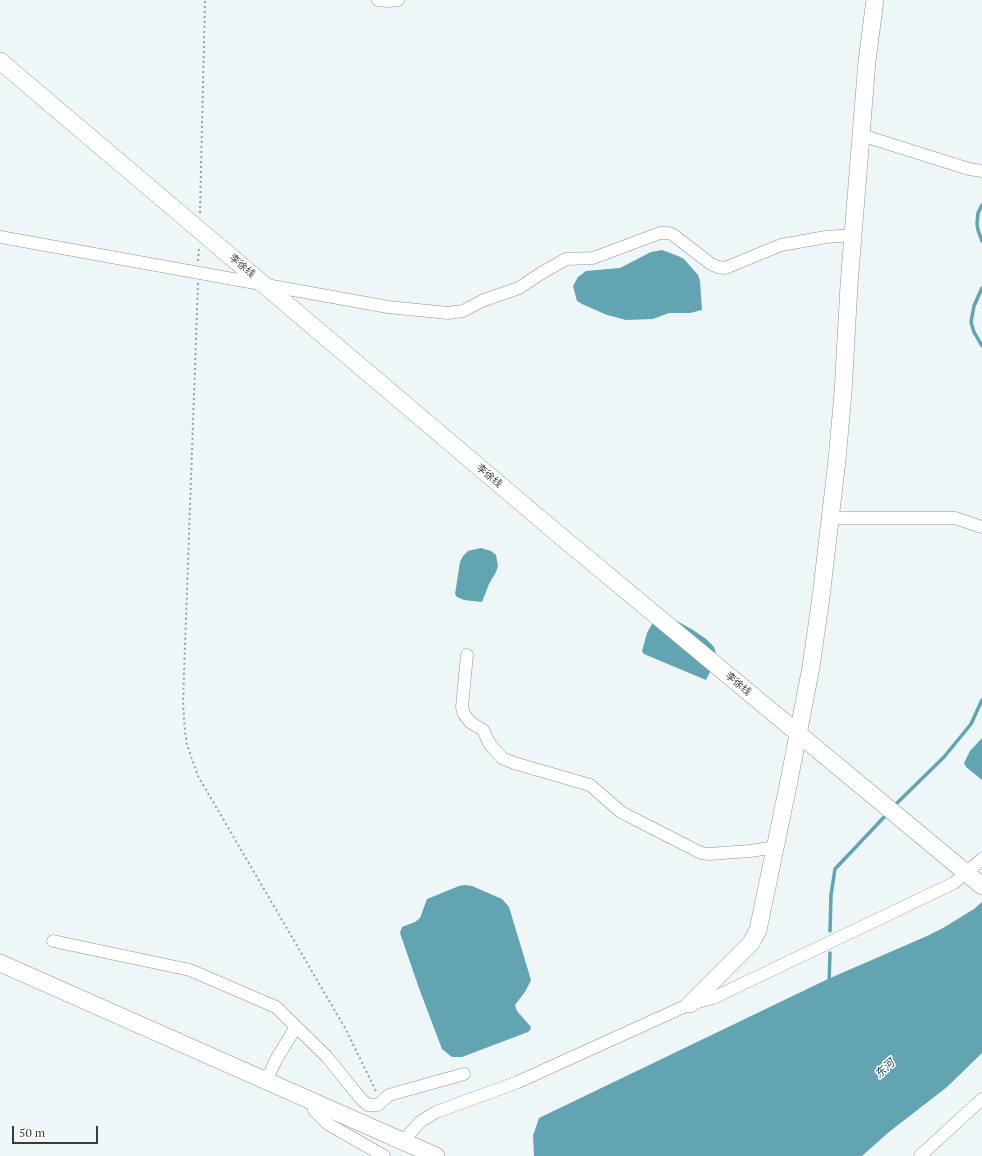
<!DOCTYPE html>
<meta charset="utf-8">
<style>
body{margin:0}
#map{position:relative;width:982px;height:1156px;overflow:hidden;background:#eef6f8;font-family:"PT Serif",serif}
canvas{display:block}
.scale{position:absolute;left:12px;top:1126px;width:86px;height:18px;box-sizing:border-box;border:2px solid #393c3d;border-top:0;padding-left:5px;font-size:12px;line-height:14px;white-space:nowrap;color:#393c3d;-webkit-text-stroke:3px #fff;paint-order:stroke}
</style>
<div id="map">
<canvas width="982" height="1156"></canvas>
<div class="scale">50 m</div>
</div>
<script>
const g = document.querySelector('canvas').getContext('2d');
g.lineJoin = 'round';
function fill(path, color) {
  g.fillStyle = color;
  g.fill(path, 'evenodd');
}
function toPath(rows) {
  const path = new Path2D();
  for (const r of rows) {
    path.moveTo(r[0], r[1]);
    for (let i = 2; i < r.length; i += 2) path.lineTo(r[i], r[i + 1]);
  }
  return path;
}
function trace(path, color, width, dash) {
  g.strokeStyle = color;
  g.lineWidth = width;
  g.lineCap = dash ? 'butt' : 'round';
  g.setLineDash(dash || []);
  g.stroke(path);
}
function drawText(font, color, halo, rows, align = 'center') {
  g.font = font + ' "PT Serif","Noto Sans SC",serif';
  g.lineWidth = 3;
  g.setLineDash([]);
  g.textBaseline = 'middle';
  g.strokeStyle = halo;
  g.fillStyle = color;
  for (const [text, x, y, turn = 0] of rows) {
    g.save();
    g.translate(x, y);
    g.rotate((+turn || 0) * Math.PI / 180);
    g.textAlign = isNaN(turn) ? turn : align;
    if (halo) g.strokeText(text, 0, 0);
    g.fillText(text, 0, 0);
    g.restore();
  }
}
const water = toPath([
 [662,250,678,256,684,259,698,275,700,281,702,310,690,313,669,313,653,319,626,320,607,315,582,304,577,301,573,286,578,277,586,271,620,268,651,252],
 [481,548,491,551,496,555,498,566,496,572,489,584,482,602,464,600,457,597,455,594,460,562,463,556,468,551],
 [670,619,677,621,693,630,706,639,714,647,716,654,711,670,706,680,644,654,642,651,647,633,652,624,655,621],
 [982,738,982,780,966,767,964,763,970,751],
 [465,885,472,886,502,899,509,907,531,980,525,992,515,1005,517,1011,531,1027,530,1030,528,1032,462,1057,452,1057,442,1049,420,991,400,933,402,927,415,922,420,918,427,899,459,886],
 [982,902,982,1053,947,1087,889,1132,862,1156,534,1156,533,1136,539,1118,828,979,927,936,943,928,974,909]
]);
const stream = toPath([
 [982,205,978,213,977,224,978,230,982,241],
 [982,288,974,306,971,322,974,332,982,346],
 [894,806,944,757,971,724,982,700],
 [830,931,831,895,835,869,887,814],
 [829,984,830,953]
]);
const path = toPath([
 [200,213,205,0],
 [198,261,199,247],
 [198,283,183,702,185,731,187,745,198,776,345,1028,376,1091]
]);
const street = toPath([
 [378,0,387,1,398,0],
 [861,135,969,169,982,171],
 [0,237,388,307,448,313,463,311,484,300,519,288,540,274,566,259,593,258,660,233,668,233,672,234,711,264,718,267,725,268,781,245,826,237,853,235],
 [831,518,955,518,982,527],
 [467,655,462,707,464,714,470,722,483,730,489,743,502,758,514,763,590,785,621,812,701,853,709,854,750,851,776,847],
 [53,941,190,970,276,1007,327,1057,361,1099,368,1105,378,1105,389,1095,464,1074],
 [266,1081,277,1058,296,1027],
 [313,1101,314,1110,328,1124,384,1156],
 [403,1141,420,1122,436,1112,518,1082,690,1004,713,998,954,883,982,859],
 [920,1156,982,1099]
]);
const secondary = toPath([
 [0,61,558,534,982,886],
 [0,963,436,1156],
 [690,1004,751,943,758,930,789,781,811,667,821,597,837,460,843,393,849,285,867,61,875,0]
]);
const streetNames = [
 ["李徐线",242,266,40],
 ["李徐线",489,476,40],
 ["李徐线",738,684,40]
];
const waterNames = [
 ["东河",885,1069,-42]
];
fill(water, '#63a4b3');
trace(stream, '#63a4b3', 3.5);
trace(street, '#8c9394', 13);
trace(secondary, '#8c9394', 18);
trace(path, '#9aa0a1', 2, [2, 3]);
trace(street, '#fff', 12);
trace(secondary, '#fff', 17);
drawText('10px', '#393c3d', '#fff', streetNames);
drawText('italic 11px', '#144d59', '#fff', waterNames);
</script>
